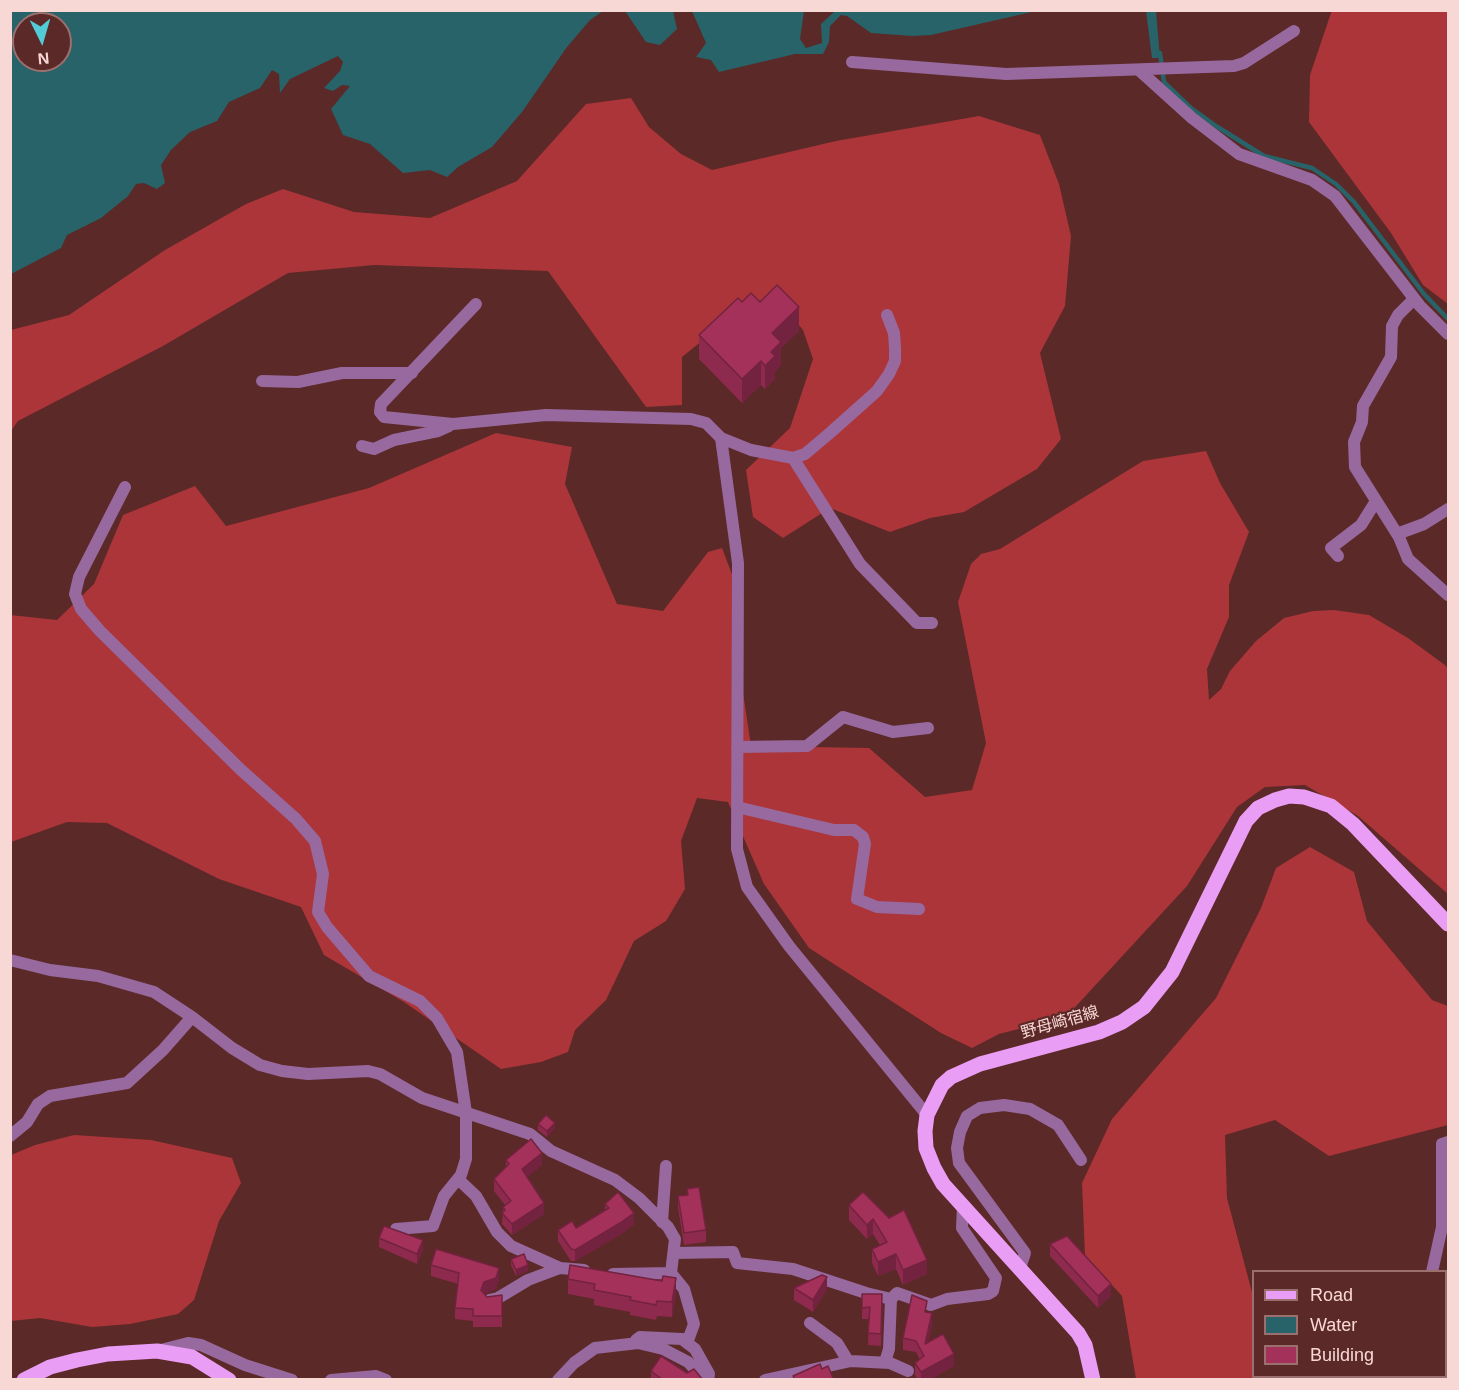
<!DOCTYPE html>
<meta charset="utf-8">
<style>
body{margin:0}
#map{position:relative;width:1459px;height:1390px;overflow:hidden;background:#5b2928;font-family:Arial,sans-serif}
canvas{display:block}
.frame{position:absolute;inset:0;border:12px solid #f8d8d5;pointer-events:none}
.legend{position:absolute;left:1252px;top:1270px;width:195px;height:108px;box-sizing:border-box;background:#5b2928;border:2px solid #9a6f6d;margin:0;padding:8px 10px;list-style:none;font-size:18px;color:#f8d8d5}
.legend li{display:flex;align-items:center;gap:12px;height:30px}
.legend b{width:30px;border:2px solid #9a6f6d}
.north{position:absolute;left:12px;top:12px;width:60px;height:60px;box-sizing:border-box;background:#5b2928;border:2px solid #9a6f6d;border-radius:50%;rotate:175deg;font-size:16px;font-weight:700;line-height:24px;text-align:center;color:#f8d8d5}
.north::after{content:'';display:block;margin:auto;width:21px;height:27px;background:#52ccd6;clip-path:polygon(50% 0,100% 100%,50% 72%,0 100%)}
</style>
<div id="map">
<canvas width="1459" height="1390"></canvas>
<div class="frame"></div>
<ul class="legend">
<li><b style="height:8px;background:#ea9df4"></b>Road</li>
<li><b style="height:16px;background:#276368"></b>Water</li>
<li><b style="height:16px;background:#a4315a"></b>Building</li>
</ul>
<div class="north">N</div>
</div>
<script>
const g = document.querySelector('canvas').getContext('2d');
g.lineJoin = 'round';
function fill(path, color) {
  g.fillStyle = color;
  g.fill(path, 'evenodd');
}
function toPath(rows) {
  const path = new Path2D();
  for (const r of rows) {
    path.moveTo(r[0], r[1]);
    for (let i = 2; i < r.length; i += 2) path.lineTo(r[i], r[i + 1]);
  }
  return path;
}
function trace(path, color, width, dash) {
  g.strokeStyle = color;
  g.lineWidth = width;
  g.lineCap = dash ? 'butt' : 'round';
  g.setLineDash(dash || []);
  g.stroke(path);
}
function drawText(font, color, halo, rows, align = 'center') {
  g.font = font + ' Arial,"Noto Sans JP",sans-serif';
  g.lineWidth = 4.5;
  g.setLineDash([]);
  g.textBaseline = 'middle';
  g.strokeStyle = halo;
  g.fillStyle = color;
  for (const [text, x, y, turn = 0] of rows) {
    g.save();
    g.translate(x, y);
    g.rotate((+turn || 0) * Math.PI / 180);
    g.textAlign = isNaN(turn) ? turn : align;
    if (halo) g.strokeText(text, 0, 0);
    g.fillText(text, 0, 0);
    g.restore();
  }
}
const forest = toPath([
 [1332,10,1448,11,1448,304,1423,285,1391,233,1309,122,1310,75],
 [631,98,649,127,681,154,712,170,836,141,979,116,1040,135,1059,184,1071,236,1065,306,1040,353,1061,439,1037,469,964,512,930,518,890,532,830,508,783,538,753,517,746,470,790,428,813,359,803,330,776,298,723,324,682,357,682,405,646,407,548,271,374,265,288,273,163,346,18,421,11,431,11,330,69,315,165,250,246,204,283,189,354,212,430,218,517,181,586,104],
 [496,433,572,447,565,484,617,604,663,611,708,552,722,548,733,577,732,619,751,746,869,748,925,797,972,790,986,743,958,602,971,564,981,554,1000,549,1143,461,1206,451,1220,483,1249,532,1229,585,1229,617,1207,669,1209,700,1221,689,1230,671,1256,641,1284,618,1313,611,1334,610,1369,615,1408,638,1445,665,1448,669,1448,894,1358,816,1305,785,1265,787,1237,807,1187,886,1066,1017,999,1034,972,1048,941,1033,809,948,764,884,728,802,697,798,681,841,685,889,666,921,634,941,606,1000,575,1030,568,1052,541,1062,501,1069,404,1002,324,955,301,907,219,879,107,823,67,822,11,842,10,615,57,620,94,584,123,515,195,486,226,526,369,488],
 [1310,847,1354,872,1367,921,1432,1000,1448,1006,1448,1125,1329,1156,1275,1120,1225,1135,1227,1198,1253,1296,1254,1376,1273,1377,1273,1379,1136,1379,1122,1296,1085,1256,1082,1183,1112,1119,1216,998,1261,908,1276,868],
 [74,1135,151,1140,232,1158,241,1183,219,1221,194,1300,178,1314,130,1324,92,1327,40,1318,11,1321,11,1155,35,1145]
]);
const water = toPath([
 [11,10,603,10,603,11,590,20,567,47,522,112,492,147,458,167,447,177,430,170,403,173,370,144,343,135,331,109,350,86,342,85,333,91,324,88,340,71,343,62,338,56,290,79,280,93,279,74,272,70,260,88,229,102,217,121,190,132,171,150,161,165,165,183,157,189,144,183,136,184,128,196,101,218,67,235,61,248,11,274],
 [24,24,60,24,60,60,24,60],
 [625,11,673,11,677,29,660,45,646,42],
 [692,11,804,11,800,39,806,48,822,43,821,24,835,11,1036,11,931,35,912,36,871,33,847,16,841,15,830,26,829,42,823,54,795,54,719,72,711,60,696,57,706,43],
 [1146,11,1156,11,1160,58,1152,58]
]);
const stream = toPath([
 [1160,53,1164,82,1191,108,1216,126,1264,156,1312,168,1336,184,1354,202,1424,294,1448,319]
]);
const street = toPath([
 [852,62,1006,74,1234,66,1244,63,1294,31],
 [1140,71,1192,118,1239,154,1312,180,1335,196,1420,306,1448,334],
 [1414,299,1398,315,1392,326,1391,357,1363,406,1362,422,1354,442,1355,467,1399,537,1408,559,1448,595],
 [476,304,381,404,380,412,384,417,453,424,546,415,691,419,706,423,721,438,751,450,793,458,805,454,831,432,877,391,889,374,895,361,895,348,894,333,887,315],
 [262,381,298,382,342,373,412,373],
 [721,438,738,563,737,849,747,887,789,946,927,1115],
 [362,446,374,449,394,440,438,431,449,426],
 [793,458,860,564,917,623,932,623],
 [125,487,79,577,75,594,81,609,100,631,240,769,296,819,315,841,323,874,318,912,327,927,369,976,420,1001,437,1018,457,1052,466,1113,466,1159,461,1175,444,1196,433,1226,396,1229],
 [1397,534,1424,524,1448,509],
 [1338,556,1331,548,1361,525,1376,501],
 [737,747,807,746,843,717,893,732,928,728],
 [737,807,834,830,854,830,863,837,865,844,857,899,877,907,919,909],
 [10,960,50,970,98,976,154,992,192,1017,232,1048,260,1065,282,1071,308,1074,368,1071,380,1074,422,1098,530,1134,551,1151,615,1180,639,1198,668,1227,675,1239,671,1273,684,1289,694,1324,687,1343],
 [10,1136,27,1122,38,1104,50,1096,127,1083,163,1050,192,1017],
 [458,1179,476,1196,497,1232,511,1246,560,1268,584,1270],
 [662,1222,666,1166],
 [674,1253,733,1252,737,1263,793,1269,866,1293,891,1299,897,1293,931,1305,947,1299,988,1294,993,1291,996,1278,962,1228,963,1206],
 [1020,1268,1025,1253,959,1163,957,1148,960,1132,967,1116,980,1108,1004,1105,1030,1109,1058,1125,1081,1160],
 [1432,1272,1442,1227,1442,1144,1448,1142],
 [613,1274,671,1273],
 [489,1300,498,1298,528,1280,560,1268],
 [810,1323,837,1343,848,1361],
 [636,1340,640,1337,682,1339,695,1349,709,1374,708,1380],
 [157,1351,188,1343,201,1345,245,1365,292,1380],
 [885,1362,889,1349,891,1299],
 [1359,1376,1359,1380],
 [331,1380,376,1376,386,1380],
 [558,1380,574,1363,595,1348,638,1343,663,1349,688,1362,705,1380],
 [765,1380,851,1361,890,1363,908,1371]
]);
const primary = toPath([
 [24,1380,50,1367,77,1360,108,1354,157,1351,192,1357,229,1380],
 [1093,1380,1085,1345,1078,1333,943,1184,934,1168,926,1148,925,1131,927,1115,942,1085,951,1077,980,1064,1099,1032,1122,1022,1144,1007,1172,972,1246,821,1258,808,1275,800,1289,796,1304,797,1331,806,1353,824,1448,924]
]);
const wall = toPath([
 [742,302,760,302,799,331,781,348,781,365,775,371,775,379,765,389,761,385,742,403,699,359,699,335],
 [538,1124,555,1128,547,1137,538,1130],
 [506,1160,542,1165,527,1177,544,1214,512,1235,502,1224,503,1207,505,1205,494,1191,494,1179,506,1167],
 [687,1189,706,1230,706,1242,684,1245,678,1208,678,1196,687,1195],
 [863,1192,927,1274,903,1285,896,1269,878,1276,872,1263,872,1249,880,1245,873,1234,867,1239,849,1220,849,1205],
 [605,1204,634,1224,620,1235,575,1261,571,1261,558,1241,558,1230,576,1228,605,1210],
 [379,1238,423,1250,417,1264,379,1247],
 [1050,1244,1111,1296,1098,1308,1050,1256],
 [511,1259,528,1271,516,1276,511,1265],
 [431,1265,499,1279,496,1289,484,1294,487,1297,502,1295,502,1327,473,1327,473,1321,455,1319,455,1308,458,1284,431,1276],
 [568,1279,676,1293,672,1317,657,1316,656,1320,630,1315,630,1312,594,1305,594,1299,568,1294],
 [794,1288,827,1289,813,1312,794,1300],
 [862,1294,882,1305,881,1346,868,1345,869,1319,862,1319],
 [927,1312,932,1325,928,1343,954,1366,929,1380,918,1380,915,1375,915,1363,920,1360,916,1352,903,1350,903,1338],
 [651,1371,687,1373,703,1380,651,1380]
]);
const shadedWall = toPath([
 [799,307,799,331,781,348,781,365,775,371,775,379,765,389,765,366,772,333],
 [761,361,761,385,742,403,742,379],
 [555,1123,555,1128,547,1137,547,1131],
 [542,1153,542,1165,522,1181,522,1169],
 [544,1203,544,1214,512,1235,512,1224],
 [634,1213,634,1224,620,1235,575,1261,575,1250],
 [873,1219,873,1234,867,1239,867,1225],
 [423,1240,423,1250,417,1264,417,1254],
 [896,1254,896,1269,878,1276,878,1262],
 [927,1260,927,1274,903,1285,903,1270],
 [528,1265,528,1271,516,1276,516,1270],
 [499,1268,499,1279,496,1289,484,1294,481,1290,484,1282],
 [827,1277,827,1289,813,1312,813,1300],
 [676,1278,676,1293,672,1317,672,1302],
 [1111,1284,1111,1296,1098,1308,1098,1296],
 [932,1313,932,1325,925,1356,925,1344],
 [954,1354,954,1366,929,1380,921,1380,921,1372]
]);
const building = toPath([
 [777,285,799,307,772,333,781,342,771,352,775,356,765,366,761,361,742,379,699,335,738,298,742,302,751,293,760,302,777,285],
 [546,1115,555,1123,547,1131,538,1124,546,1115],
 [531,1139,542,1153,522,1169,544,1203,512,1224,502,1213,505,1210,503,1207,511,1201,494,1179,509,1164,506,1160,531,1139],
 [699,1187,706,1230,684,1233,678,1196,688,1195,687,1189,699,1187],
 [618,1192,634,1213,620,1223,575,1250,571,1249,558,1230,572,1221,576,1228,609,1208,605,1204,618,1192],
 [863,1192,889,1218,904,1210,927,1260,903,1270,896,1254,878,1262,872,1249,887,1242,873,1219,867,1225,849,1205,863,1192],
 [384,1226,423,1240,417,1254,379,1238,384,1226],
 [1067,1236,1111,1284,1098,1296,1050,1244,1067,1236],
 [436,1249,499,1268,496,1278,484,1282,481,1290,487,1297,502,1295,502,1316,473,1316,473,1309,455,1308,459,1273,431,1265,436,1249],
 [524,1254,528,1265,516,1270,511,1259,524,1254],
 [570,1265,662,1281,663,1276,676,1278,672,1302,657,1301,656,1305,630,1300,631,1297,594,1290,595,1284,568,1279,570,1265],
 [822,1275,827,1277,813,1300,794,1288,822,1275],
 [862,1294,882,1294,881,1334,868,1333,870,1307,862,1308,862,1294],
 [912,1295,927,1301,925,1312,932,1313,925,1344,943,1334,954,1354,921,1372,915,1363,924,1356,916,1341,903,1338,912,1295],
 [661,1356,687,1373,694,1369,703,1380,663,1380,651,1371,661,1356],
 [820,1364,822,1369,828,1366,833,1378,830,1380,795,1380,793,1376,820,1364]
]);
const streetNames = [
 ["野母崎宿線",1060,1023,-16]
];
fill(forest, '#ab3539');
fill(water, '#276368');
trace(stream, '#276368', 4.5);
trace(street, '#98699e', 12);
trace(primary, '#ea9df4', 15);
fill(wall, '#8d2a4d');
fill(shadedWall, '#73223f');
fill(building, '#a4315a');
trace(building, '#73223f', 1.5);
drawText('16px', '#f8d8d5', '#5b2928', streetNames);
</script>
